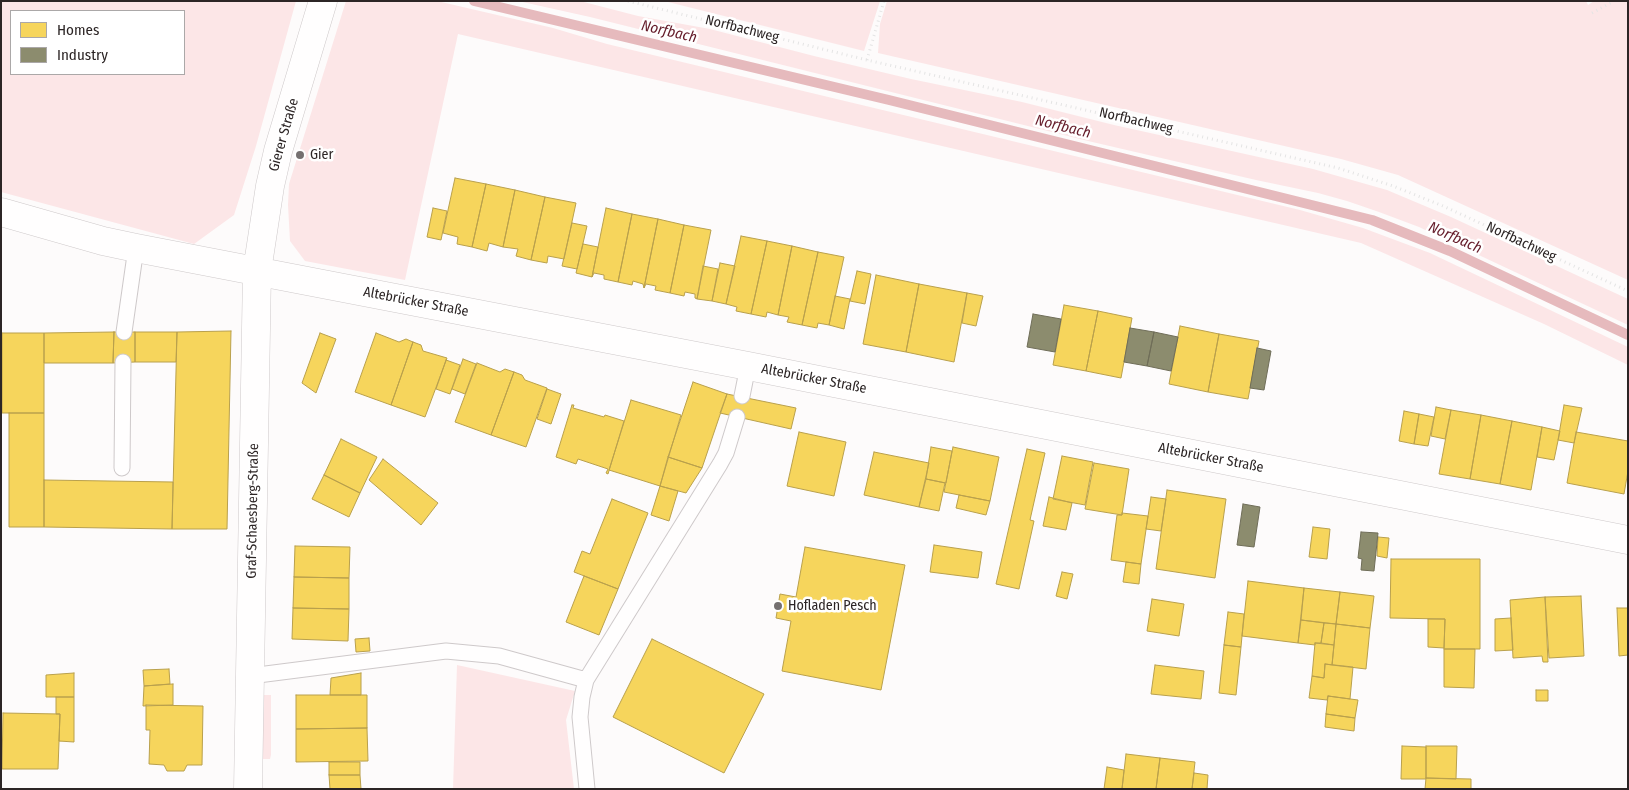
<!DOCTYPE html>
<meta charset="utf-8">
<style>
body{margin:0}
#map{position:relative;width:1629px;height:790px;overflow:hidden;background:#fdfbfb;font-family:"Fira Sans Condensed",sans-serif}
canvas{display:block}
.frame{position:absolute;inset:0;border:2px solid #2c2525;pointer-events:none}
.legend{position:absolute;left:10px;top:10px;width:175px;height:65px;box-sizing:border-box;background:#fff;border:1px solid #aba8a8;margin:0;padding:6px 9px;list-style:none;font-size:15px;color:#2c2525}
.legend li{display:flex;align-items:center;gap:10px;height:25px}
.legend b{width:25px;border:1px solid #aba8a8}
</style>
<div id="map">
<canvas width="1629" height="790"></canvas>
<div class="frame"></div>
<ul class="legend">
<li><b style="height:14px;background:#f6d55c"></b>Homes</li>
<li><b style="height:14px;background:#8c8c6e"></b>Industry</li>
</ul>
</div>
<script>
const g = document.querySelector('canvas').getContext('2d');
g.lineJoin = 'round';
function fill(path, color) {
  g.fillStyle = color;
  g.fill(path, 'evenodd');
}
function toPath(rows) {
  const path = new Path2D();
  for (const r of rows) {
    path.moveTo(r[0], r[1]);
    for (let i = 2; i < r.length; i += 2) path.lineTo(r[i], r[i + 1]);
  }
  return path;
}
function trace(path, color, width, dash) {
  g.strokeStyle = color;
  g.lineWidth = width;
  g.lineCap = dash ? 'butt' : 'round';
  g.setLineDash(dash || []);
  g.stroke(path);
}
function drawText(font, color, halo, rows, align = 'center') {
  g.font = font + ' "Fira Sans Condensed",sans-serif';
  g.lineWidth = 5;
  g.setLineDash([]);
  g.textBaseline = 'middle';
  g.strokeStyle = halo;
  g.fillStyle = color;
  for (const [text, x, y, turn = 0] of rows) {
    g.save();
    g.translate(x, y);
    g.rotate((+turn || 0) * Math.PI / 180);
    g.textAlign = isNaN(turn) ? turn : align;
    if (halo) g.strokeText(text, 0, 0);
    g.fillText(text, 0, 0);
    g.restore();
  }
}
const green = toPath([
 [1,1,296,1,256,146,234,215,194,244,1,192],
 [11,11,184,11,184,74,11,74],
 [346,1,437,1,553,28,607,44,1300,210,1363,228,1430,253,1628,347,1628,365,1544,324,1361,243,458,34,405,280,305,261,290,241,288,205,289,184],
 [518,1,580,1,638,16,710,29,814,56,911,79,1022,102,1114,125,1313,169,1387,190,1451,217,1628,299,1628,325,1419,227,1379,212,1347,201,1318,193,1256,180,1088,141,590,17],
 [664,1,880,1,864,51],
 [887,1,1586,1,1588,5,1594,1,1628,1,1628,280,1398,175,1341,159,878,53,880,24],
 [457,665,575,691,566,720,574,789,453,789],
 [258,695,271,695,271,755,270,759,258,759]
]);
const homes = toPath([
 [455,178,486,184,472,247,457,244,458,237,443,233,455,178],
 [486,184,515,190,503,247,489,243,487,251,472,247,486,184],
 [515,190,545,197,531,260,516,256,518,249,503,247,515,190],
 [545,197,576,203,564,259,548,256,547,263,531,260,545,197],
 [433,208,447,211,441,240,427,237,433,208],
 [606,208,632,214,618,282,604,279,604,275,594,273,592,277,606,208],
 [632,214,658,219,644,288,643,284,633,281,632,285,618,282,632,214],
 [658,219,684,225,670,293,655,290,656,286,646,284,644,288,658,219],
 [572,223,587,226,577,269,562,266,572,223],
 [684,225,711,230,697,299,695,298,695,294,685,292,684,296,670,293,684,225],
 [741,236,767,241,751,314,736,311,737,307,726,304,741,236],
 [767,241,792,246,778,315,767,312,766,317,751,314,767,241],
 [583,244,598,247,592,277,576,273,583,244],
 [792,246,818,252,802,325,787,322,789,317,778,315,792,246],
 [818,252,844,257,829,325,818,323,817,328,802,325,818,252],
 [720,263,735,266,726,304,712,301,720,263],
 [703,266,718,269,712,301,697,299,703,266],
 [857,271,871,274,865,304,850,301,857,271],
 [876,275,919,284,906,352,863,344,876,275],
 [919,284,967,293,954,362,906,352,919,284],
 [967,293,983,296,976,326,962,323,967,293],
 [835,296,850,299,844,329,829,325,835,296],
 [1064,305,1098,311,1086,371,1053,365,1064,305],
 [1098,311,1132,318,1121,378,1086,371,1098,311],
 [1180,326,1219,334,1208,392,1169,384,1180,326],
 [231,331,227,529,172,529,177,332,231,331],
 [114,332,113,363,44,363,44,333,114,332],
 [114,332,135,332,135,362,113,363,114,332],
 [135,332,177,332,176,362,135,362,135,332],
 [2,333,44,333,44,413,2,413,2,333],
 [320,333,336,339,316,393,302,383,320,333],
 [376,333,399,342,406,339,413,342,391,405,355,392,376,333],
 [1219,334,1259,341,1248,399,1208,392,1219,334],
 [413,342,421,345,423,351,447,358,425,417,391,405,413,342],
 [463,359,476,364,465,394,452,389,463,359],
 [446,360,460,365,450,394,436,389,446,360],
 [477,363,500,372,505,369,514,372,491,435,455,422,477,363],
 [514,372,522,375,525,380,547,388,526,447,491,435,514,372],
 [693,382,727,394,702,468,668,457,693,382],
 [547,389,561,394,551,424,537,419,547,389],
 [727,394,796,408,791,429,720,413,727,394],
 [631,400,681,415,660,486,609,470,631,400],
 [572,405,574,405,573,408,604,417,605,415,624,421,608,474,606,473,608,469,578,459,576,464,556,457,572,405],
 [1564,405,1582,408,1574,443,1558,440,1564,405],
 [1436,407,1451,410,1445,439,1431,436,1436,407],
 [1451,410,1481,415,1470,479,1439,474,1451,410],
 [1404,411,1419,414,1414,444,1399,441,1404,411],
 [9,413,44,413,44,527,9,527,9,413],
 [1419,414,1434,417,1428,446,1414,444,1419,414],
 [1481,415,1512,421,1500,484,1470,479,1481,415],
 [1512,421,1542,427,1531,490,1500,484,1512,421],
 [1542,427,1560,431,1554,460,1537,457,1542,427],
 [799,432,846,442,834,496,787,486,799,432],
 [1576,432,1628,441,1628,471,1624,494,1567,483,1576,432],
 [341,439,377,457,360,493,324,475,341,439],
 [931,447,952,451,946,483,926,479,931,447],
 [953,447,999,457,990,501,944,492,953,447],
 [1027,449,1045,453,1030,520,1034,521,1019,589,996,584,1027,449],
 [874,452,929,463,919,507,864,495,874,452],
 [1062,456,1093,462,1085,505,1053,499,1062,456],
 [668,457,702,468,686,493,660,486,668,457],
 [383,459,438,503,421,525,369,480,383,459],
 [1094,463,1129,469,1122,515,1085,509,1094,463],
 [324,475,360,493,349,517,312,499,324,475],
 [926,479,945,483,939,511,919,507,926,479],
 [44,480,173,482,172,529,44,527,44,480],
 [660,486,678,491,669,521,651,515,660,486],
 [1167,490,1226,499,1215,578,1156,569,1167,490],
 [959,495,990,501,986,515,956,508,959,495],
 [1049,497,1072,503,1066,530,1043,526,1049,497],
 [1151,497,1166,499,1161,531,1146,529,1151,497],
 [612,499,648,513,618,589,574,572,582,551,590,554,612,499],
 [1122,513,1148,516,1141,564,1111,560,1117,515,1122,515,1122,513],
 [1313,527,1330,529,1327,559,1309,557,1313,527],
 [1378,537,1389,538,1387,558,1377,556,1378,537],
 [934,545,982,552,978,578,930,572,934,545],
 [295,546,350,547,349,578,294,577,295,546],
 [805,547,905,565,881,690,782,671,791,621,776,618,780,594,796,597,805,547],
 [1391,559,1480,559,1480,649,1444,649,1445,619,1390,618,1391,559],
 [1126,562,1141,564,1139,584,1123,582,1126,562],
 [1062,572,1073,574,1067,599,1056,596,1062,572],
 [584,576,618,589,599,635,566,622,584,576],
 [294,577,349,578,349,609,293,608,294,577],
 [1248,581,1304,588,1298,643,1242,636,1248,581],
 [1304,588,1340,592,1336,624,1301,620,1304,588],
 [1340,592,1374,596,1370,628,1336,624,1340,592],
 [1581,596,1584,656,1549,658,1545,597,1581,596],
 [1545,597,1548,662,1543,662,1542,656,1513,658,1510,600,1545,597],
 [1152,599,1184,604,1179,636,1147,631,1152,599],
 [293,608,349,609,348,641,292,639,293,608],
 [1617,608,1628,608,1628,655,1619,656,1617,608],
 [1228,612,1244,614,1241,647,1224,645,1228,612],
 [1511,618,1513,650,1495,651,1495,619,1511,618],
 [1428,619,1445,619,1444,648,1428,647,1428,619],
 [1301,620,1324,623,1321,643,1315,643,1315,645,1298,643,1301,620],
 [1324,623,1336,624,1334,645,1321,643,1324,623],
 [1336,624,1370,628,1366,669,1332,665,1336,624],
 [369,638,370,651,356,652,355,639,369,638],
 [652,639,764,694,724,773,613,717,652,639],
 [1315,643,1334,645,1332,665,1325,664,1324,678,1312,676,1315,643],
 [1224,645,1241,647,1236,695,1219,693,1224,645],
 [1444,649,1475,649,1474,688,1444,687,1444,649],
 [1325,664,1353,667,1350,699,1328,696,1327,700,1309,698,1312,676,1324,678,1325,664],
 [1155,665,1204,671,1201,699,1151,694,1155,665],
 [169,669,170,684,144,686,143,670,169,669],
 [74,673,74,697,46,697,46,675,74,673],
 [361,673,361,695,330,695,331,678,361,673],
 [173,684,173,705,143,706,144,686,173,684],
 [1536,690,1548,690,1548,701,1536,701,1536,690],
 [296,695,367,695,367,728,296,729,296,695],
 [1328,696,1358,700,1355,718,1326,714,1328,696],
 [56,697,74,697,74,742,59,741,60,714,56,714,56,697],
 [146,705,203,706,202,765,187,765,184,771,167,771,164,765,149,764,150,730,146,730,146,705],
 [3,713,60,714,58,769,2,769,3,713],
 [1326,714,1355,718,1354,731,1325,727,1326,714],
 [367,728,368,761,296,762,296,729,367,728],
 [1402,746,1426,747,1426,779,1401,779,1402,746],
 [1426,746,1457,746,1456,779,1426,778,1426,746],
 [1126,754,1160,758,1156,789,1122,789,1126,754],
 [1160,758,1195,762,1192,789,1156,789,1160,758],
 [329,762,360,762,360,775,329,775,329,762],
 [1107,767,1124,770,1122,789,1104,789,1107,767],
 [1194,773,1208,775,1207,789,1192,789,1194,773],
 [329,775,360,775,361,789,330,789,329,775],
 [1426,778,1471,779,1471,789,1425,789,1426,778]
]);
const industry = toPath([
 [1033,314,1061,319,1055,352,1027,347,1033,314],
 [1130,328,1154,332,1147,366,1124,362,1130,328],
 [1154,332,1178,337,1171,371,1147,366,1154,332],
 [1257,348,1271,351,1264,390,1250,388,1257,348],
 [1243,504,1260,507,1254,547,1237,545,1243,504],
 [1361,532,1378,533,1374,571,1361,570,1362,559,1358,558,1361,532]
]);
const stream = toPath([
 [474,1,889,100,1372,220,1450,251,1628,335]
]);
const path = toPath([
 [628,1,867,60,1338,168,1393,186,1443,206,1628,291],
 [1592,13,1614,1],
 [867,60,884,1]
]);
const service = toPath([
 [124,332,136,248],
 [742,396,748,366],
 [122,468,123,362],
 [250,676,446,651,499,656,586,680],
 [587,789,580,717,582,697,586,680,720,464,726,453,737,417]
]);
const minor = toPath([
 [1,212,103,241,136,248,748,366,1628,540],
 [248,789,257,271,270,186,278,151,323,1]
]);
const markers = [
 [300,155,5,"#757070"],
 [778,606,5,"#757070"]
];
const streetNames = [
 ["Norfbachweg",742,29,14],
 ["Norfbachweg",1136,121,13],
 ["Gierer Straße",284,135,-74],
 ["Norfbachweg",1521,242,25],
 ["Altebrücker Straße",416,302,11],
 ["Altebrücker Straße",814,379,11],
 ["Altebrücker Straße",1211,458,11],
 ["Graf-Schaesberg-Straße",253,511,-89]
];
const poiNames = [
 ["Gier",310,155],
 ["Hofladen Pesch",788,606]
];
const waterNames = [
 ["Norfbach",669,32,13],
 ["Norfbach",1063,127,14],
 ["Norfbach",1455,238,24]
];
fill(green, '#fce6e7');
fill(homes, '#f6d55c');
trace(homes, '#b9a04c', 1);
fill(industry, '#8c8c6e');
trace(industry, '#6f6d58', 1);
trace(stream, '#e6babd', 10);
trace(service, '#cec9ca', 17);
trace(minor, '#cec9ca', 29);
trace(path, '#e4e4e4', 3, [1, 4]);
trace(service, '#fffefe', 15);
trace(minor, '#fffefe', 28);
for (const [x, y, r, color] of markers) {
  const dot = new Path2D();
  dot.arc(x, y, r, 0, 2 * Math.PI);
  g.fillStyle = color;
  g.fill(dot);
  trace(dot, '#fff', 2);
}
drawText('14px', '#2c2525', '#fff', streetNames);
drawText('14px', '#2c2525', '#fff', poiNames, 'left');
drawText('italic 15px', '#641b29', '#fff', waterNames);
</script>
